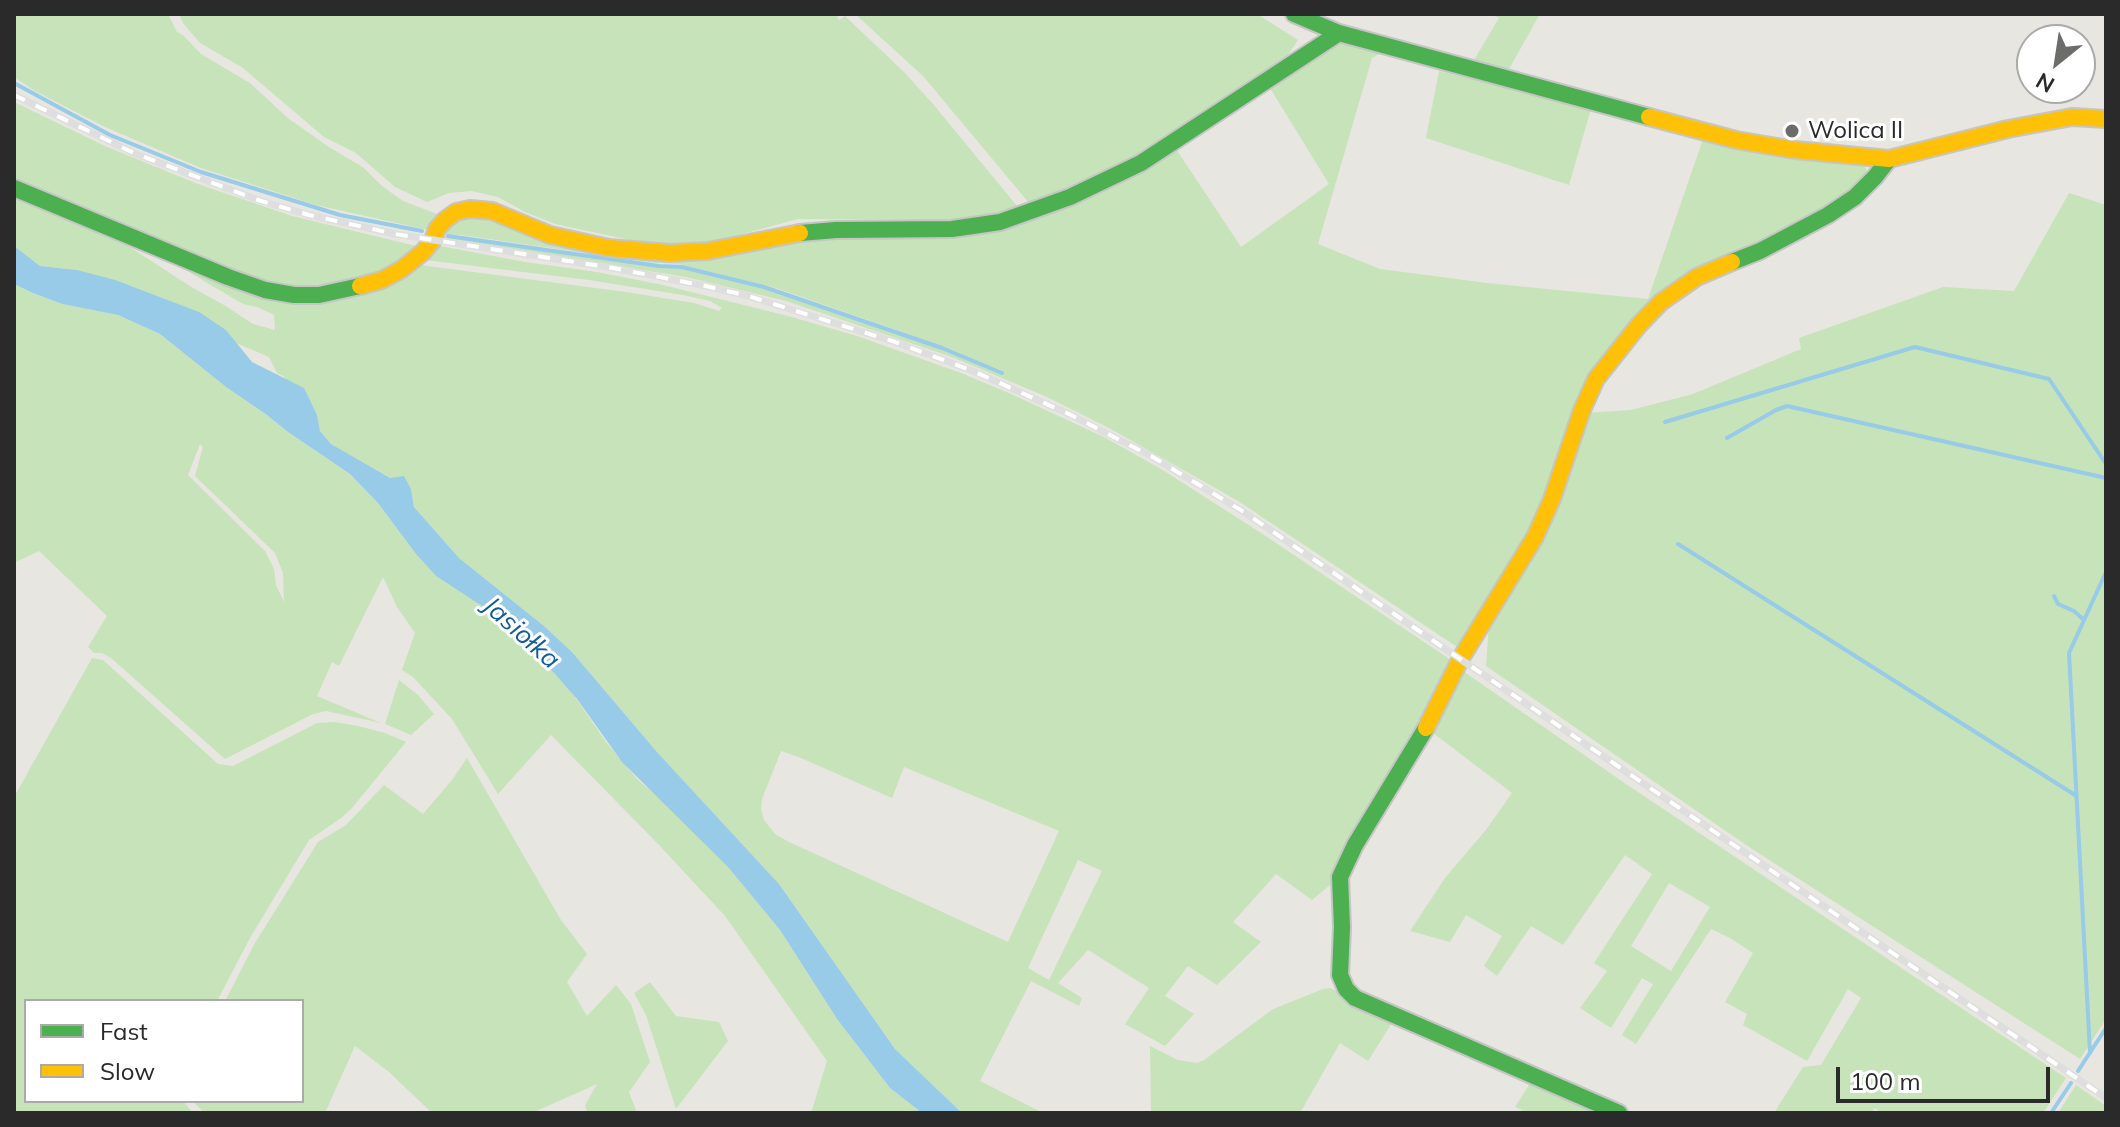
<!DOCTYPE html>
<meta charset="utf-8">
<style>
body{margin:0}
#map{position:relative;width:2120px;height:1127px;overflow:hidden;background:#e8e6e0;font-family:Mulish,sans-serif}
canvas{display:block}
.frame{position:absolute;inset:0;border:16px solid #2a2a2a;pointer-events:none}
.legend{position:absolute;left:24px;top:999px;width:280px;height:104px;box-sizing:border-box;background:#fff;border:2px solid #aaa;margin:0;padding:10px 14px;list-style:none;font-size:24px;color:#2a2a2a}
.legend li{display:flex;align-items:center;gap:16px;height:40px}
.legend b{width:40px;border:2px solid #aaa}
.north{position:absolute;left:2016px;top:24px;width:80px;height:80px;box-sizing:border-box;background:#fff;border:2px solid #aaa;border-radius:50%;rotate:210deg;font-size:22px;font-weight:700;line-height:32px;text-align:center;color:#2a2a2a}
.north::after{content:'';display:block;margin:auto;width:28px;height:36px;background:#6c6c6a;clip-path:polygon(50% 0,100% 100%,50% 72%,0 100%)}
.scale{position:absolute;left:1836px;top:1067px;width:214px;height:36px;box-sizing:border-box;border:4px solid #2a2a2a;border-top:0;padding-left:10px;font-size:24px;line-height:28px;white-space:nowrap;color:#2a2a2a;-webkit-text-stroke:6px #fff;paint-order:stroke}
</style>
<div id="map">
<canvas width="2120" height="1127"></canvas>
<div class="frame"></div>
<ul class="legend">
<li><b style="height:10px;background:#4caf50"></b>Fast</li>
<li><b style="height:10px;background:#ffc107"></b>Slow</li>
</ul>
<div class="north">N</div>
<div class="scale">100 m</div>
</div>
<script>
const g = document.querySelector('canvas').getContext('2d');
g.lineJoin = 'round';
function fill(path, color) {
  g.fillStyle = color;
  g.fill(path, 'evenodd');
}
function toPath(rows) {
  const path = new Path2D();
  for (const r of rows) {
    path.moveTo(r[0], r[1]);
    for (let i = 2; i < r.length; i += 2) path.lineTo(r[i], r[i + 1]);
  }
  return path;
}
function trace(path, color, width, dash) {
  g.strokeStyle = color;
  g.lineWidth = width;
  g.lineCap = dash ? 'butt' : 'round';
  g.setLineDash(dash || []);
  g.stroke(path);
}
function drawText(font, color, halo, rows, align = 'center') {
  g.font = font + ' Mulish,sans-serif';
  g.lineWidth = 6;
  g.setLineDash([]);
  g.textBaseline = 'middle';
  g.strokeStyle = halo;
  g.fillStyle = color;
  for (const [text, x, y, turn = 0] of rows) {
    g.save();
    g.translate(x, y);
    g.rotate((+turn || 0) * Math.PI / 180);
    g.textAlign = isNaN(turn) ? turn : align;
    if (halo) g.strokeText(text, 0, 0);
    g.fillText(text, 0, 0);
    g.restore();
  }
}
const green = toPath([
 [14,14,168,14,177,32,183,35,201,54,250,83,289,119,329,147,364,168,382,186,403,201,437,214,428,230,316,205,201,168,105,127,35,91,14,77],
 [179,14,839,14,837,17,839,20,845,16,904,72,933,104,1017,206,992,214,961,220,798,219,709,243,687,245,649,244,555,224,525,212,498,197,472,191,449,193,427,202,395,187,356,153,324,137,243,68,200,43,183,23],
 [855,14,1257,14,1298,40,1288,55,1232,93,1133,157,1078,185,1041,201,1029,203,923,76],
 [1490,14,1540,14,1509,69,1474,60,1499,18],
 [1347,43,1381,53,1372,58,1318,244,1380,269,1487,283,1648,299,1703,139,1800,160,1862,166,1866,168,1867,172,1867,177,1847,197,1701,273,1616,345,1543,512,1460,649,1238,501,1109,428,1047,397,952,357,786,301,686,277,439,237,440,235,648,266,683,269,761,287,922,342,1002,374,1003,371,894,329,776,288,719,274,678,264,655,263,461,235,441,234,458,220,475,215,542,240,754,249,816,238,893,236,941,238,972,236,995,231,1037,218,1092,195,1176,149,1241,247,1329,184,1270,88,1335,45],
 [1439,71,1591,109,1569,185,1426,138],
 [14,102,105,146,198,184,292,216,416,246,406,258,385,269,364,279,334,286,304,288,278,285,259,280,77,206,14,178],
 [2069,193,2106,205,2106,1019,2080,1059,1749,847,1486,666,1489,625,1585,413,1631,410,1693,394,1801,349,1799,338,1943,287,2014,291],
 [14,195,125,244,193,288,224,305,253,324,275,330,274,315,257,307,243,304,172,262,173,261,255,294,280,301,303,304,324,304,352,295,371,292,404,276,420,265,626,292,694,303,719,311,722,308,710,301,683,295,589,280,425,260,435,245,525,262,597,272,663,285,792,317,860,337,961,373,1011,394,1104,437,1161,469,1258,531,1451,660,1421,723,1336,880,1312,900,1276,874,1233,922,1261,942,1217,985,1188,966,1165,996,1194,1014,1165,1046,1125,1024,1149,988,1088,950,1058,983,1082,998,1079,1006,1031,981,980,1081,1043,1113,962,1113,895,1049,779,884,657,752,572,652,544,626,459,558,414,507,411,489,368,466,331,444,320,431,317,415,283,376,277,373,269,357,236,343,226,330,77,270,40,266,18,250,14,246],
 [781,751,801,758,892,798,904,767,1059,831,1008,942,789,842,775,834,764,820,761,809,762,799],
 [1078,860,1102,871,1049,980,1028,968],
 [14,284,33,293,62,304,118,315,160,334,226,387,267,415,288,432,350,474,378,503,416,554,436,576,491,612,568,687,606,742,638,780,663,801,728,867,780,930,837,1019,890,1088,922,1113,811,1113,827,1061,725,916,659,845,551,735,498,794,452,719,413,677,402,670,415,633,397,607,383,577,339,666,332,662,317,696,381,723,326,711,313,714,225,759,111,658,102,653,94,653,88,647,107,616,39,551,14,563],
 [200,444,203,447,195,476,275,553,283,573,284,602,276,585,274,569,265,551,188,475],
 [92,658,103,660,218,764,233,766,317,723,335,722,358,726,385,733,406,742,352,808,341,818,309,840,250,938,217,1001,26,1001,26,1101,183,1101,193,1113,14,1113,14,797],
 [1460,669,1626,784,2066,1078,2043,1113,1882,1113,1875,1108,1871,1113,1774,1113,1803,1067,1821,1065,1861,998,1848,989,1807,1061,1743,1025,1747,1014,1725,1002,1753,953,1730,938,1711,929,1636,1044,1622,1035,1653,984,1642,978,1611,1028,1580,1008,1607,971,1594,963,1652,874,1625,855,1563,945,1531,926,1497,976,1484,966,1502,936,1466,915,1450,942,1410,931,1445,878,1485,831,1512,793,1429,730],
 [1669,883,1710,907,1671,971,1631,946],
 [399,680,418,695,434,714,411,735,385,724],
 [467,758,561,920,587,954,567,982,587,1016,616,985,631,1004,650,1062,629,1092,637,1113,587,1113,585,1105,597,1084,532,1113,432,1113,389,1072,355,1046,325,1113,204,1113,193,1101,302,1101,302,1001,225,1001,255,943,318,842,346,825,384,785,423,814,452,780],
 [650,982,676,1016,719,1022,728,1041,676,1109,646,1015,634,993],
 [1330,988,1395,1018,1368,1061,1340,1043,1300,1113,1151,1113,1150,1046,1178,1060,1197,1063,1204,1060,1273,1009,1323,989],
 [1532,1080,1597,1108,1594,1113,1521,1113,1522,1110,1515,1107],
 [2076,1085,2106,1106,2106,1113,2058,1113]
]);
const water = toPath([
 [14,246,40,266,77,270,115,280,199,312,226,330,252,362,304,388,317,415,320,431,331,444,390,478,404,476,411,489,414,507,459,558,544,626,572,652,657,752,779,884,895,1049,962,1113,922,1113,890,1088,837,1019,780,930,728,867,622,762,577,699,555,674,491,612,436,576,416,554,378,503,350,474,288,432,267,415,226,387,160,334,118,315,62,304,33,293,14,284]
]);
const stream = toPath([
 [14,83,110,135,201,172,340,215,422,231],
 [448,236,659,266,682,267,764,287,942,348,1002,373],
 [1665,422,1915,347,2049,379,2106,464],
 [1727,438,1776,410,1787,406,2106,478],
 [1678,544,2075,795],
 [2054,596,2058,604,2074,611,2084,620],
 [2090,1053,2069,653,2106,572],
 [2078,1071,2106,1028],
 [2051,1113,2071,1083]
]);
const fast = toPath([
 [1294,14,1339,33,1649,117],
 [14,188,228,277,265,290,294,295,319,295,360,286],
 [800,233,836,230,952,229,1000,222,1070,197,1141,163,1339,33],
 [1732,262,1760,251,1828,215,1855,197,1875,177,1889,159],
 [1426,728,1355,845,1340,877,1342,927,1340,975,1346,989,1355,998,1619,1113]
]);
const slow = toPath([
 [1649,117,1736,140,1795,150,1889,159,2008,129,2072,117,2106,119],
 [360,286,382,280,402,269,423,252,433,240,437,229,445,220,456,212,470,209,492,211,550,235,609,248,670,253,708,251,800,233],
 [1426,728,1461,658,1535,537,1552,499,1582,410,1596,379,1638,326,1661,302,1697,277,1732,262]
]);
const rail = toPath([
 [14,95,136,154,258,200,309,215,395,234,613,268,706,286,748,296,895,342,973,371,1071,415,1151,456,1244,512,2106,1098]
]);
const markers = [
 [1792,131,8,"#6c6c6a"]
];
const poiNames = [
 ["Wolica II",1808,131]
];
const waterNames = [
 ["Jasiołka",521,633,42]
];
fill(green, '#c7e3ba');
fill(water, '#97cbe7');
trace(stream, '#97cbe7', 4);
trace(fast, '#c6c5c5', 20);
trace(slow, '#c6c5c5', 20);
trace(fast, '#4caf50', 16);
trace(slow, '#ffc107', 16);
trace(rail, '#dedede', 7);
trace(rail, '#fff', 4, [12]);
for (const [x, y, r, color] of markers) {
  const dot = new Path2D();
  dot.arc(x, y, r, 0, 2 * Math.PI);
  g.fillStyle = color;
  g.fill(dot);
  trace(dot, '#fff', 3);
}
drawText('24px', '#2a2a2a', '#fff', poiNames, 'left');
drawText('italic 26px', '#125c97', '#fff', waterNames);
</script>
